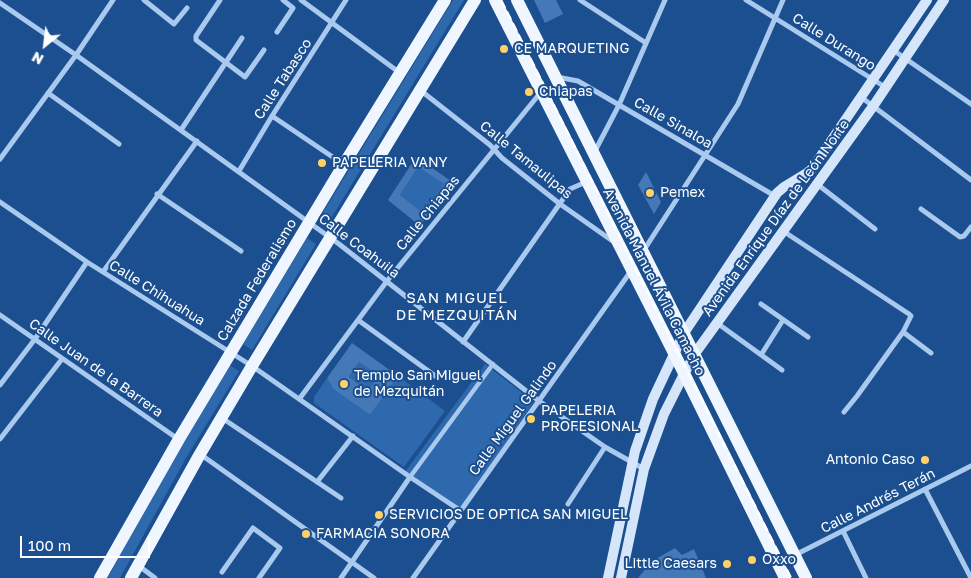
<!DOCTYPE html>
<meta charset="utf-8">
<style>
body{margin:0}
#map{position:relative;width:971px;height:578px;overflow:hidden;background:#1b4f8f;font-family:"Golos Text",sans-serif}
canvas{display:block}
.north{position:absolute;left:20px;top:20px;width:50px;height:50px;-webkit-text-stroke:4px #1b4f8f;paint-order:stroke;rotate:209deg;font-size:14px;font-weight:700;line-height:20px;text-align:center;color:#fff}
.north::after{content:'';display:block;margin:auto;width:18px;height:22px;background:#fff;clip-path:polygon(50% 0,100% 100%,50% 72%,0 100%)}
.scale{position:absolute;left:20px;top:536px;width:130px;height:22px;box-sizing:border-box;border:2px solid #fff;border-top:0;padding-left:6px;font-size:15px;line-height:18px;white-space:nowrap;color:#fff;-webkit-text-stroke:4px #1b4f8f;paint-order:stroke}
</style>
<div id="map">
<canvas width="971" height="578"></canvas>
<div class="north">N</div>
<div class="scale">100 m</div>
</div>
<script>
const g = document.querySelector('canvas').getContext('2d');
g.lineJoin = 'round';
function fill(path, color) {
  g.fillStyle = color;
  g.fill(path, 'evenodd');
}
function toPath(rows) {
  const path = new Path2D();
  for (const r of rows) {
    path.moveTo(r[0], r[1]);
    for (let i = 2; i < r.length; i += 2) path.lineTo(r[i], r[i + 1]);
  }
  return path;
}
function trace(path, color, width, dash) {
  g.strokeStyle = color;
  g.lineWidth = width;
  g.lineCap = dash ? 'butt' : 'round';
  g.setLineDash(dash || []);
  g.stroke(path);
}
function drawText(font, color, halo, rows, align = 'center') {
  g.font = font + ' "Golos Text",sans-serif';
  g.lineWidth = 4;
  g.setLineDash([]);
  g.textBaseline = 'middle';
  g.strokeStyle = halo;
  g.fillStyle = color;
  for (const [text, x, y, turn = 0] of rows) {
    g.save();
    g.translate(x, y);
    g.rotate((+turn || 0) * Math.PI / 180);
    g.textAlign = isNaN(turn) ? turn : align;
    if (halo) g.strokeText(text, 0, 0);
    g.fillText(text, 0, 0);
    g.restore();
  }
}
const green = toPath([
 [453,0,464,0,330,220,322,214],
 [418,167,444,184,422,212,400,195],
 [307,238,316,244,252,350,243,344],
 [359,362,379,376,368,391,349,377],
 [485,364,534,402,460,509,405,472],
 [229,365,239,371,186,458,120,578,108,578,176,452],
 [398,376,445,411,404,467,314,403,314,397,327,378,333,389,370,415]
]);
const building = toPath([
 [534,0,556,0,563,14,545,23],
 [416,157,454,183,420,226,388,200],
 [418,167,444,184,422,212,400,195],
 [646,172,661,202,654,214,638,185],
 [352,343,398,376,370,415,333,389,327,378],
 [359,362,379,376,368,391,349,377],
 [675,548,682,555,694,549,706,578,638,578,652,561]
]);
const pedestrian = toPath([
 [410,477,493,364]
]);
const minor = toPath([
 [144,0,174,24,187,8],
 [220,0,196,36,196,40,245,77,264,50],
 [301,0,400,73],
 [580,0,646,43],
 [746,0,885,87],
 [0,3,76,55,339,244,539,401,605,447,644,469],
 [277,32,293,8,283,0],
 [893,50,971,104],
 [557,77,578,81,775,196],
 [420,90,490,145,502,158,560,204,614,242],
 [48,93,119,144],
 [861,97,971,180],
 [272,116,343,164],
 [181,130,242,38],
 [595,151,619,105,665,0],
 [0,159,76,55,113,0],
 [239,171,272,116,346,0],
 [817,184,875,229],
 [157,194,241,251],
 [0,202,87,262,252,366,410,477,461,511],
 [921,209,960,237,964,236,971,227],
 [783,231,909,314,911,316,903,332,857,396,844,412],
 [644,250,738,104,783,0],
 [103,272,197,141],
 [761,304,808,337],
 [0,315,178,439],
 [358,320,438,378],
 [717,323,782,370],
 [903,332,931,353],
 [463,342,570,189,586,182],
 [761,355,783,320],
 [0,385,35,339,87,262],
 [300,398,387,281,541,92],
 [222,418,341,498],
 [0,439,62,359],
 [200,454,374,578],
 [317,482,353,436],
 [925,489,971,578],
 [568,504,605,447],
 [843,531,866,578],
 [795,555,971,466],
 [139,566,155,578],
 [222,572,253,528,280,548,259,578],
 [341,578,410,477],
 [413,578,631,271]
]);
const secondary = toPath([
 [608,578,635,451,653,399,684,333,777,193,784,187,807,173,812,169,927,0],
 [621,578,644,469,664,414,684,374,696,352,874,105,944,0]
]);
const primary = toPath([
 [495,0,674,353,785,578],
 [517,0,806,578],
 [100,578,179,439,344,164,445,0],
 [131,578,200,454,252,366,475,0]
]);
const rail = toPath([
 [501,0,791,578]
]);
const markers = [
 [504,49,5,"#ffd166"],
 [529,92,5,"#ffd166"],
 [322,163,5,"#ffd166"],
 [650,193,5,"#ffd166"],
 [344,384,5,"#ffd166"],
 [531,419,5,"#ffd166"],
 [925,460,5,"#ffd166"],
 [379,515,5,"#ffd166"],
 [306,534,5,"#ffd166"],
 [752,560,5,"#ffd166"],
 [727,564,5,"#ffd166"]
];
const streetNames = [
 ["Calle Durango",834,42,32],
 ["Calle Tabasco",283,79,-57],
 ["Calle Sinaloa",673,123,30],
 ["Calle Tamaulipas",526,160,39],
 ["Calle Chiapas",428,213,-51],
 ["Avenida Enrique Díaz de León Norte",776,218,-54],
 ["Calle Coahuila",359,246,37],
 ["Calzada Federalismo",257,280,-59],
 ["Avenida Manuel Ávila Camacho",654,282,63],
 ["Calle Chihuahua",157,293,32],
 ["Calle Juan de la Barrera",96,368,35],
 ["Calle Miguel Galindo",513,418,-54],
 ["Calle Andrés Terán",878,501,-27]
];
const poiNames = [
 ["CE MARQUETING",514,49],
 ["Chiapas",539,92],
 ["PAPELERIA VANY",332,163],
 ["Pemex",660,193],
 ["Templo San Miguel",354,376],
 ["de Mezquitán",354,392],
 ["PAPELERIA",541,411],
 ["PROFESIONAL",541,427],
 ["Antonio Caso",915,460,"right"],
 ["SERVICIOS DE OPTICA SAN MIGUEL",389,515],
 ["FARMACIA SONORA",316,534],
 ["Oxxo",762,560],
 ["Little Caesars",717,564,"right"]
];
const neighbourhoodNames = [
 ["SAN MIGUEL",457,298],
 ["DE MEZQUITÁN",457,315]
];
fill(green, '#2e69ad');
fill(building, '#4478b7');
trace(pedestrian, '#a9c9ee', 4.5);
trace(minor, '#a9c9ee', 5);
trace(secondary, '#d6e6fa', 10);
trace(primary, '#f0f6ff', 12);
trace(rail, '#fff', 2.5, [9, 4]);
for (const [x, y, r, color] of markers) {
  const dot = new Path2D();
  dot.arc(x, y, r, 0, 2 * Math.PI);
  g.fillStyle = color;
  g.fill(dot);
  trace(dot, '#1b4f8f', 2);
}
drawText('14px', '#fff', '#1b4f8f', streetNames);
drawText('14px', '#fff', '#1b4f8f', poiNames, 'left');
g.letterSpacing = '1px';
drawText('15px', '#fff', '#1b4f8f', neighbourhoodNames);
g.letterSpacing = '0px';
</script>
